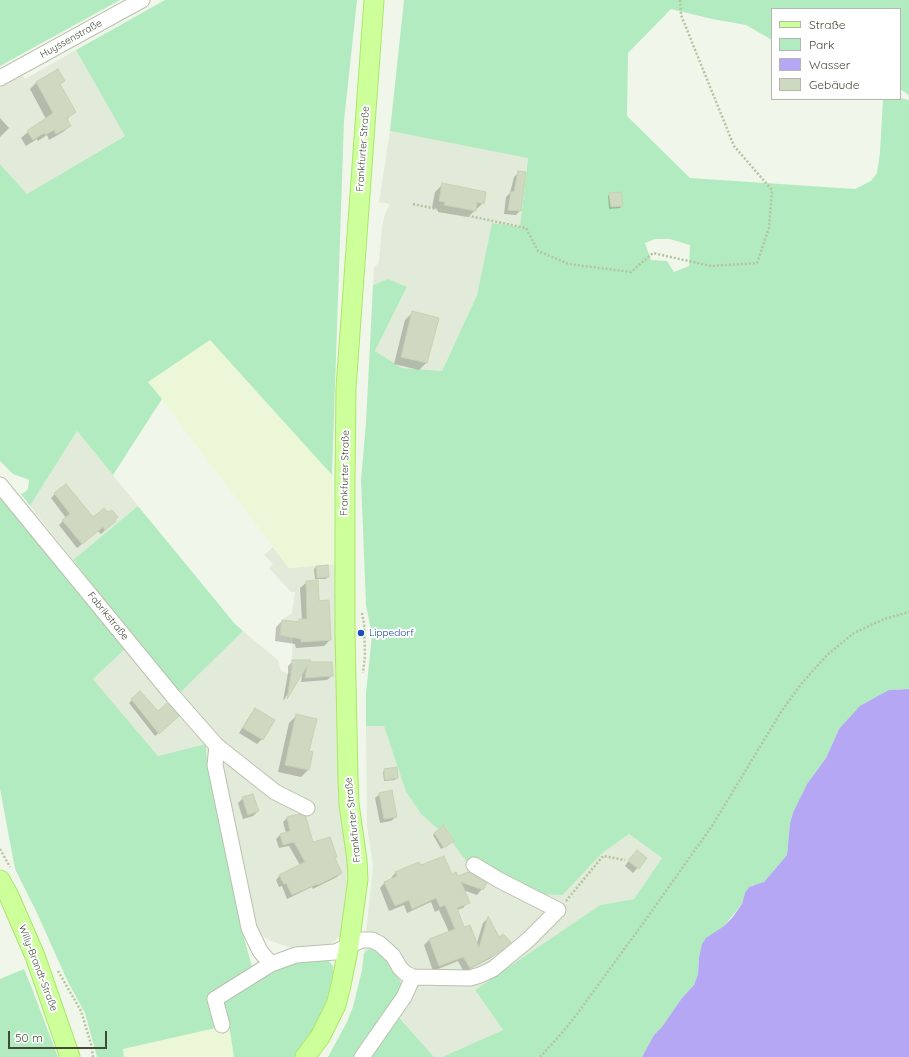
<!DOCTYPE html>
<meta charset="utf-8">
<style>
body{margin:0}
#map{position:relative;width:909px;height:1057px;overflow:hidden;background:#f1f6eb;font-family:Quicksand,sans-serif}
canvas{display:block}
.legend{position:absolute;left:771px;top:8px;width:130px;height:92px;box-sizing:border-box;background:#fff;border:1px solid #b4b7af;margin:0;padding:5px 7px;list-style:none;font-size:12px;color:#434b38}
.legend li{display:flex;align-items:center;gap:8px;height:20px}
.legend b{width:20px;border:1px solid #b4b7af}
.scale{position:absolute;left:8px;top:1031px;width:99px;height:18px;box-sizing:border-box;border:2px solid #434b38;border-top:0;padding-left:5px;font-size:12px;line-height:14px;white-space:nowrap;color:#434b38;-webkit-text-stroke:3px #fff;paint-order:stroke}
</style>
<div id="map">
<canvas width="909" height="1057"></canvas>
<ul class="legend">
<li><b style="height:5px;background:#cdff9b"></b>Straße</li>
<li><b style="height:11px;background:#b3ebc0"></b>Park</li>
<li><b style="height:11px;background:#b5a7f3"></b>Wasser</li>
<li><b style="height:11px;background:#cfd8c0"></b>Gebäude</li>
</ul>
<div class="scale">50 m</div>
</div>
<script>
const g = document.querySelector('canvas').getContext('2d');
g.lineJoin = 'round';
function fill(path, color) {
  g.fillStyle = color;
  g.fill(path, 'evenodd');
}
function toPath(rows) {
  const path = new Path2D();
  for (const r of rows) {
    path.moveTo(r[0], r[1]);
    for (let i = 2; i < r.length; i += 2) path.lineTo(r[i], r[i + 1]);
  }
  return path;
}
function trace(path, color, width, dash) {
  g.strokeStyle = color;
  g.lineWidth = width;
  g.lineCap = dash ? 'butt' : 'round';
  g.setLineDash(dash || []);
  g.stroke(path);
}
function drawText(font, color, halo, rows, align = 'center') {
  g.font = font + ' Quicksand,sans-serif';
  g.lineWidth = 4;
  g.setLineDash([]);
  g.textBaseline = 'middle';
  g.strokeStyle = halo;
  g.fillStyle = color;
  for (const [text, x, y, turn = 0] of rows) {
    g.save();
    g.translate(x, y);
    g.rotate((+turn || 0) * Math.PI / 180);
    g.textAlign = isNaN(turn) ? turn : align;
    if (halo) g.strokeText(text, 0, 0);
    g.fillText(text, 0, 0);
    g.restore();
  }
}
const residential = toPath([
 [76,50,126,135,27,194,0,164,0,86,22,74,25,79],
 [390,131,528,157,520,228,492,224,477,295,442,371,402,368,375,351,407,288,388,279,373,285,374,268,379,262,382,227,385,214,390,204,379,202],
 [77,431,138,506,73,560,30,506],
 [273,547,289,568,336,564,346,843,349,876,341,936,326,947,297,950,271,941,259,934,244,938,206,754,206,745,158,756,93,679,127,647,172,701,243,631,278,660,281,671,291,674,293,637,280,635,282,620,292,613,295,592,291,592,269,568,273,564,264,555],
 [366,726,384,726,406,792,421,814,438,829,434,833,444,847,452,842,563,895,601,854,629,834,662,858,634,899,600,905,475,990,503,1030,442,1057,434,1057,390,1006,368,950,364,953,373,866,367,826]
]);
const commercial = toPath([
 [210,340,332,475,336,564,289,568,148,382],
 [229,1025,234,1057,124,1057,123,1049]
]);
const green = toPath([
 [0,0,120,0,0,66],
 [165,0,357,0,344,121,332,475,210,340,148,382,162,399,113,475,77,431,30,506,21,494,25,492,28,489,29,480,27,479,13,474,0,461,0,164,27,194,125,136,76,50],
 [404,0,909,0,909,95,900,89,900,9,772,9,772,40,746,25,712,19,671,9,628,53,627,116,690,178,855,189,871,181,877,173,880,152,883,99,900,98,909,100,909,689,889,690,839,729,826,758,807,784,790,823,787,855,764,882,757,885,753,885,745,893,742,904,724,926,716,932,699,958,698,974,694,985,682,998,663,1027,654,1035,642,1057,442,1057,503,1030,475,990,600,905,634,899,662,858,629,834,601,854,563,895,531,894,473,870,452,842,454,841,445,825,438,829,421,814,406,792,384,726,366,726,366,693,372,635,366,605,361,480,366,423,373,285,388,279,407,287,375,351,402,368,442,371,477,295,492,223,520,227,528,158,390,131],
 [655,239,670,239,690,245,689,266,674,272,667,261,651,260,645,243],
 [0,494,127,647,93,679,158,756,206,744,206,754,244,938,253,970,273,971,290,964,325,960,328,960,333,966,333,974,326,1002,308,1039,295,1057,234,1057,229,1025,123,1049,124,1057,97,1057,85,1013,68,982,37,913,15,869,0,789],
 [138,506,235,624,243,631,179,694,73,560],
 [373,948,378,950,384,957,403,986,357,1057,328,1057,347,1022,353,1007,362,970,364,953,368,950],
 [24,969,31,986,58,1057,0,1057,0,979],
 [397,1015,434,1057,367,1057]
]);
const water = toPath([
 [909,689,909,1057,642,1057,654,1035,662,1027,682,998,694,985,698,974,699,958,702,944,706,938,724,926,732,918,742,904,745,893,749,887,764,882,787,855,790,823,793,813,807,784,826,758,839,729,860,706,889,690]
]);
const shadow = toPath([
 [58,71,59,85,75,112,66,120,70,126,63,132,49,140,47,135,38,141,37,139,26,146,21,138,28,132,46,119,30,89,36,83],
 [0,118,9,128,0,137],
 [519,172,520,211,516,215,504,214,506,197,510,193,514,177],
 [442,185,483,203,468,217,438,212,438,209,432,208,435,192],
 [610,194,622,206,620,208,609,209,608,196],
 [413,312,438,319,426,363,419,370,394,364,405,320],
 [55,494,93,518,114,520,115,521,101,534,98,531,77,548,59,525,66,518,51,498],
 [316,567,328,576,326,579,315,579,314,569],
 [307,582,318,602,330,640,324,646,296,648,295,644,275,641,276,627,282,621,297,623,302,620,300,588],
 [293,661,308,663,332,676,327,680,301,682,303,671,283,701,288,673,288,666],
 [132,700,158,712,174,719,155,736,129,703],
 [255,709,262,739,257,744,239,733,251,714],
 [297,715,308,752,312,753,308,770,301,777,278,772,289,723],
 [385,770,397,778,395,780,384,781,383,772],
 [380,794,396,817,391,821,380,823,375,798],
 [243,798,258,811,253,816,243,819,238,803],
 [299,815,312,843,334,859,341,873,337,877,313,889,312,887,287,899,282,886,279,887,276,880,280,875,300,865,289,846,279,848,276,839,281,834,286,833,283,822,287,818],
 [435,833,451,842,441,849,433,835],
 [632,856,646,858,633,873,625,866],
 [420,867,458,878,486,884,477,895,463,890,468,902,463,908,456,910,463,929,476,946,483,923,488,918,505,947,491,958,464,972,458,961,433,971,424,945,429,940,449,932,439,910,435,912,431,902,407,913,404,905,389,911,380,888,385,882,392,879,391,878,396,872]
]);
const building = toPath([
 [58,69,65,81,60,84,76,112,67,118,71,126,56,134,54,130,45,135,44,133,33,140,27,131,53,113,36,82,58,69],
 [518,171,526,172,521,211,508,210,511,192,514,192,518,171],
 [442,183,486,192,484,204,477,202,476,211,444,205,445,202,439,201,442,183],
 [621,192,623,206,611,207,609,193,621,192],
 [412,311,439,318,427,363,401,357,412,311],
 [66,484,93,517,104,508,108,512,112,510,118,517,115,520,116,521,105,530,103,527,82,544,62,520,70,514,54,493,66,484],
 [328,565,329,577,317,578,316,566,328,565],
 [318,580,319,601,329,600,331,640,301,642,301,639,280,635,282,620,299,622,299,619,307,619,306,581,318,580],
 [292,660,311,660,310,662,332,662,333,676,305,678,307,666,287,699,292,668,292,660],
 [140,691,158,711,167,703,179,716,159,734,131,699,140,691],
 [255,708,275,720,263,740,243,728,255,708],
 [296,714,317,719,309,751,313,752,309,770,285,765,296,714],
 [397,767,398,778,385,780,384,769,397,767],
 [392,790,397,817,384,819,379,793,392,790],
 [253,794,259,811,248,815,242,797,253,794],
 [299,814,306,817,313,842,330,837,337,857,335,858,342,873,318,885,317,884,292,895,286,883,284,884,279,875,305,862,294,842,283,845,280,834,290,831,287,817,299,814],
 [444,825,454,841,444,848,434,833,444,825],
 [637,850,647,858,639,869,628,861,637,850],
 [444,856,452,874,456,872,458,876,468,872,487,883,483,890,461,882,470,903,457,908,464,927,470,925,479,948,488,916,499,937,503,934,511,942,498,953,470,968,463,957,439,966,429,939,455,929,445,905,440,907,436,898,412,909,409,900,395,906,384,882,397,876,395,872,419,862,421,865,444,856]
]);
const path = toPath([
 [413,204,526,228,538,251,569,264,631,272,653,253,711,266,757,263,769,228,772,190,734,146,681,15,680,0],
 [362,613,364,623,365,656,363,673],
 [0,849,10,867],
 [566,901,603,856,625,860],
 [58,971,81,1011,91,1044,93,1057],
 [540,1057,562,1033,577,1014,644,922,712,826,781,712,802,683,827,655,854,633,884,619,909,612]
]);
const minor = toPath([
 [0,78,142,0],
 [0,485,173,696,217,746,275,792,307,808],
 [217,746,215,765,249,928,260,951,271,964],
 [222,1025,215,999,271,964,296,955,335,952,362,940,372,940,380,944,393,956,400,968,405,973,413,977,470,978,480,975,493,969,528,940,558,910,499,880,474,865],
 [362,1057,404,997,413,977]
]);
const major = toPath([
 [0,880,9,896,35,956,70,1057],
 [305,1057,320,1037,336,1005,341,985,349,945,358,879,357,860,349,804,348,778,345,632,345,481,346,388,374,0]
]);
const markers = [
 [361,633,4,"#1a4fb4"]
];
const streetNames = [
 ["Huyssenstraße",71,39,-29],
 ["Frankfurter Straße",363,149,-86],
 ["Frankfurter Straße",345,473,-89],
 ["Fabrikstraße",108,616,51],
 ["Frankfurter Straße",353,820,-96],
 ["Willy-Brandt-Straße",38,968,69]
];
const transitNames = [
 ["Lippedorf",369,633]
];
fill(residential, '#e2ead9');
fill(commercial, '#ecf7d7');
fill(green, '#b3ebc0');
fill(water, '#b5a7f3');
fill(shadow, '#0003');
fill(building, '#cfd8c0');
trace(building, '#c6d3b3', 1);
trace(minor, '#b9c2ad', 17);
trace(major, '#aae867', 21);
trace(path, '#b4c49e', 2.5, [2, 2]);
trace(minor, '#fff', 15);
trace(major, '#cdff9b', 19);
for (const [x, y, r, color] of markers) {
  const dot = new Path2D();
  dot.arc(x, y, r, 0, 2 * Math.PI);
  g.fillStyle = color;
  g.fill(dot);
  trace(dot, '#fff', 1.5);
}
drawText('10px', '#434b38', '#fff', streetNames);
drawText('10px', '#164399', '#fff', transitNames, 'left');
</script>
